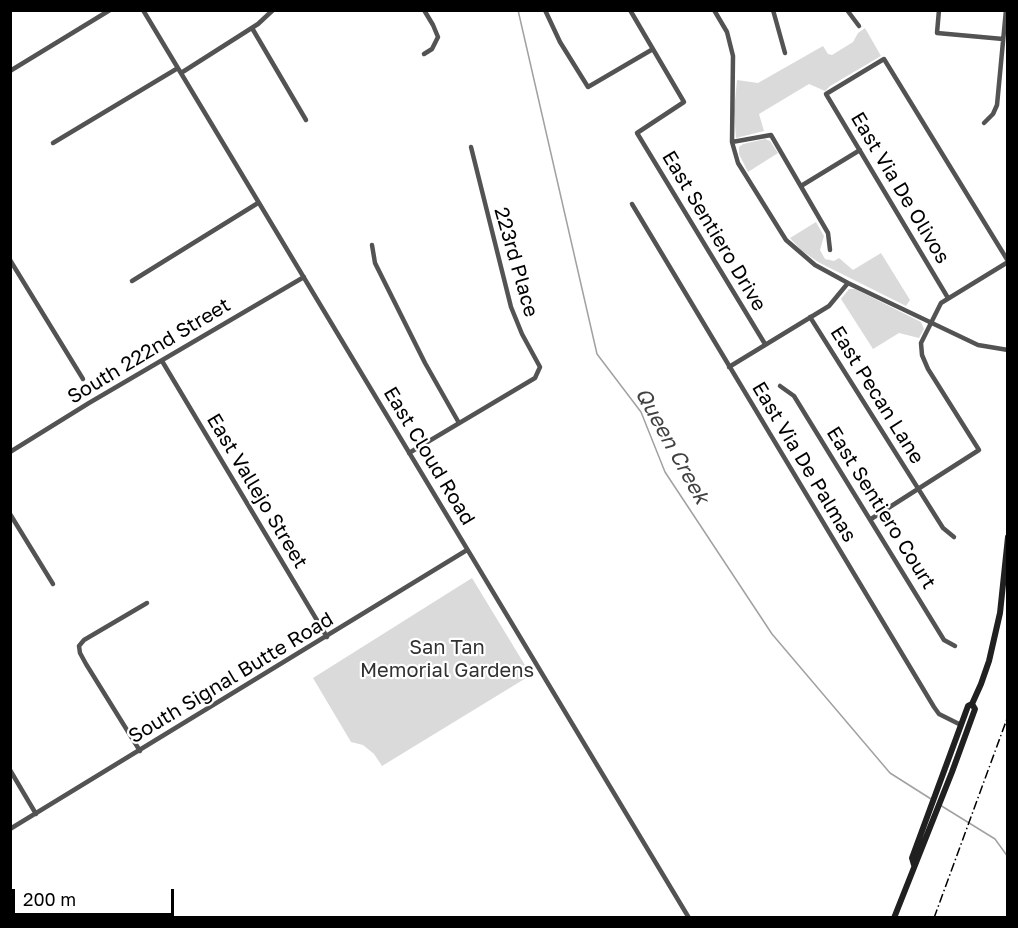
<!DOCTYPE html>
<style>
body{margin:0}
#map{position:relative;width:1018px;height:928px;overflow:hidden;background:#fff;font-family:"Golos Text",sans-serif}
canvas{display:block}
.frame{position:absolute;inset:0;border:12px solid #000;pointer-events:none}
.scale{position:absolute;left:12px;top:889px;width:162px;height:27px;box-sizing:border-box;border:3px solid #000;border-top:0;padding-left:8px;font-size:18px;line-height:21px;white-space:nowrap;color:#000;-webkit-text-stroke:4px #fff;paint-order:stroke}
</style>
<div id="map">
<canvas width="1018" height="928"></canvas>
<div class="frame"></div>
<div class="scale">200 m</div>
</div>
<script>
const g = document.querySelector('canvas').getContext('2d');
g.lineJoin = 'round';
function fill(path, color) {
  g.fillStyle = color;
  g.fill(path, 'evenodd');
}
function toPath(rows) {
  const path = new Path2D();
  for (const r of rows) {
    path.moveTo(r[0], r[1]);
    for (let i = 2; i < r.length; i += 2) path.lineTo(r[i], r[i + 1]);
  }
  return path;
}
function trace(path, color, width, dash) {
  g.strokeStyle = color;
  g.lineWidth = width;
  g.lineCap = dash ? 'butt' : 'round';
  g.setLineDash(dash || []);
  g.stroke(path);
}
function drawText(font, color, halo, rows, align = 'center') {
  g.font = font + ' "Golos Text",sans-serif';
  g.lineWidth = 4.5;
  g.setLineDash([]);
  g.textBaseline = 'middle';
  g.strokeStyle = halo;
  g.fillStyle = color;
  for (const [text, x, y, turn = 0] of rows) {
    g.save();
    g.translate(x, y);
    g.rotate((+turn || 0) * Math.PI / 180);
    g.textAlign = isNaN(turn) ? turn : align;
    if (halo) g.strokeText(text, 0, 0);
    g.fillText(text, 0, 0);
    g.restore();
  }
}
const green = toPath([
 [865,28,881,56,830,86,825,91,809,84,759,114,764,131,736,138,734,111,737,80,758,83,823,46,828,54,832,55,853,42,858,33],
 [765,139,770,141,778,153,748,172,739,154,739,147,743,144],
 [816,222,824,236,820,250,825,259,834,261,839,258,853,270,881,253,910,300,906,306,818,262,801,250,790,238],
 [849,289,855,289,921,322,924,329,919,338,899,333,873,349,841,299],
 [472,578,531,675,382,766,374,754,363,745,351,742,313,678]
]);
const stream = toPath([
 [518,10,597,354,641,412,665,472,772,634,890,773,931,799],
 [940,805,995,839,1008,857]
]);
const street = toPath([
 [143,10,689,918],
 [424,10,433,25,438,37,432,49,424,54],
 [545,10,560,42,588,87,653,49],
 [630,10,684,102,637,133,765,344],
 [714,10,727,32,733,56,732,142,738,163,786,240,815,265,848,283,978,345,1008,350],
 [773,10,785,53],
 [847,10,859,26],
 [939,10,937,33,1003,39],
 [252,28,306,120],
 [10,71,110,10],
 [181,73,258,24,273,10],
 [984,123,993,114,997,105,1006,10],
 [732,142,771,135,828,233,830,250],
 [53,143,178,68],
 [801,186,860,150],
 [632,204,934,707,939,714,961,725],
 [372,245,375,263,425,363,459,423],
 [10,260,83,379],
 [132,281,258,203],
 [948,298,826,94,884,59,1008,261],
 [810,317,943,528,954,537],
 [162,361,327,637],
 [729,367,829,306,848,283],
 [780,386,794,396,944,640,955,646],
 [10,452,89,403,304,277],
 [409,453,535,378,540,367,522,334,511,307,471,147],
 [10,514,53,584],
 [871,519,979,450,928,369,922,355,921,343,941,303,1008,262],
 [140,751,86,664,80,653,79,646,84,640,147,603],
 [10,770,36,814],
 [10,829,467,550]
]);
const secondary = toPath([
 [914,865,912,858,968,706,972,704,981,684,989,661,1000,613,1008,537],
 [894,918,952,772,975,709,972,704]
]);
const rail = toPath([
 [934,918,1008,716]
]);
const streetNames = [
 ["East Via De Olivos",900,188,59],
 ["East Sentiero Drive",714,231,59],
 ["223rd Place",516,262,74],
 ["South 222nd Street",149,351,-31],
 ["East Pecan Lane",877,395,58],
 ["East Cloud Road",429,456,59],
 ["East Via De Palmas",804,462,59],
 ["East Vallejo Street",257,491,59],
 ["East Sentiero Court",881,508,58],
 ["South Signal Butte Road",231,678,-31]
];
const parkNames = [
 ["San Tan",447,648],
 ["Memorial Gardens",447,671]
];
const waterNames = [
 ["Queen Creek",672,446,61]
];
fill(green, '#dadada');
trace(stream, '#a1a1a1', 1.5);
trace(street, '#535353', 4.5);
trace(secondary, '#202020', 6);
trace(rail, '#000', 1.5, [9, 3, 1.5, 3]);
drawText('20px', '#000', '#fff', streetNames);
drawText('20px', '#313131', '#fff', parkNames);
drawText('italic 21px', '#424242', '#fff', waterNames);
</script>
